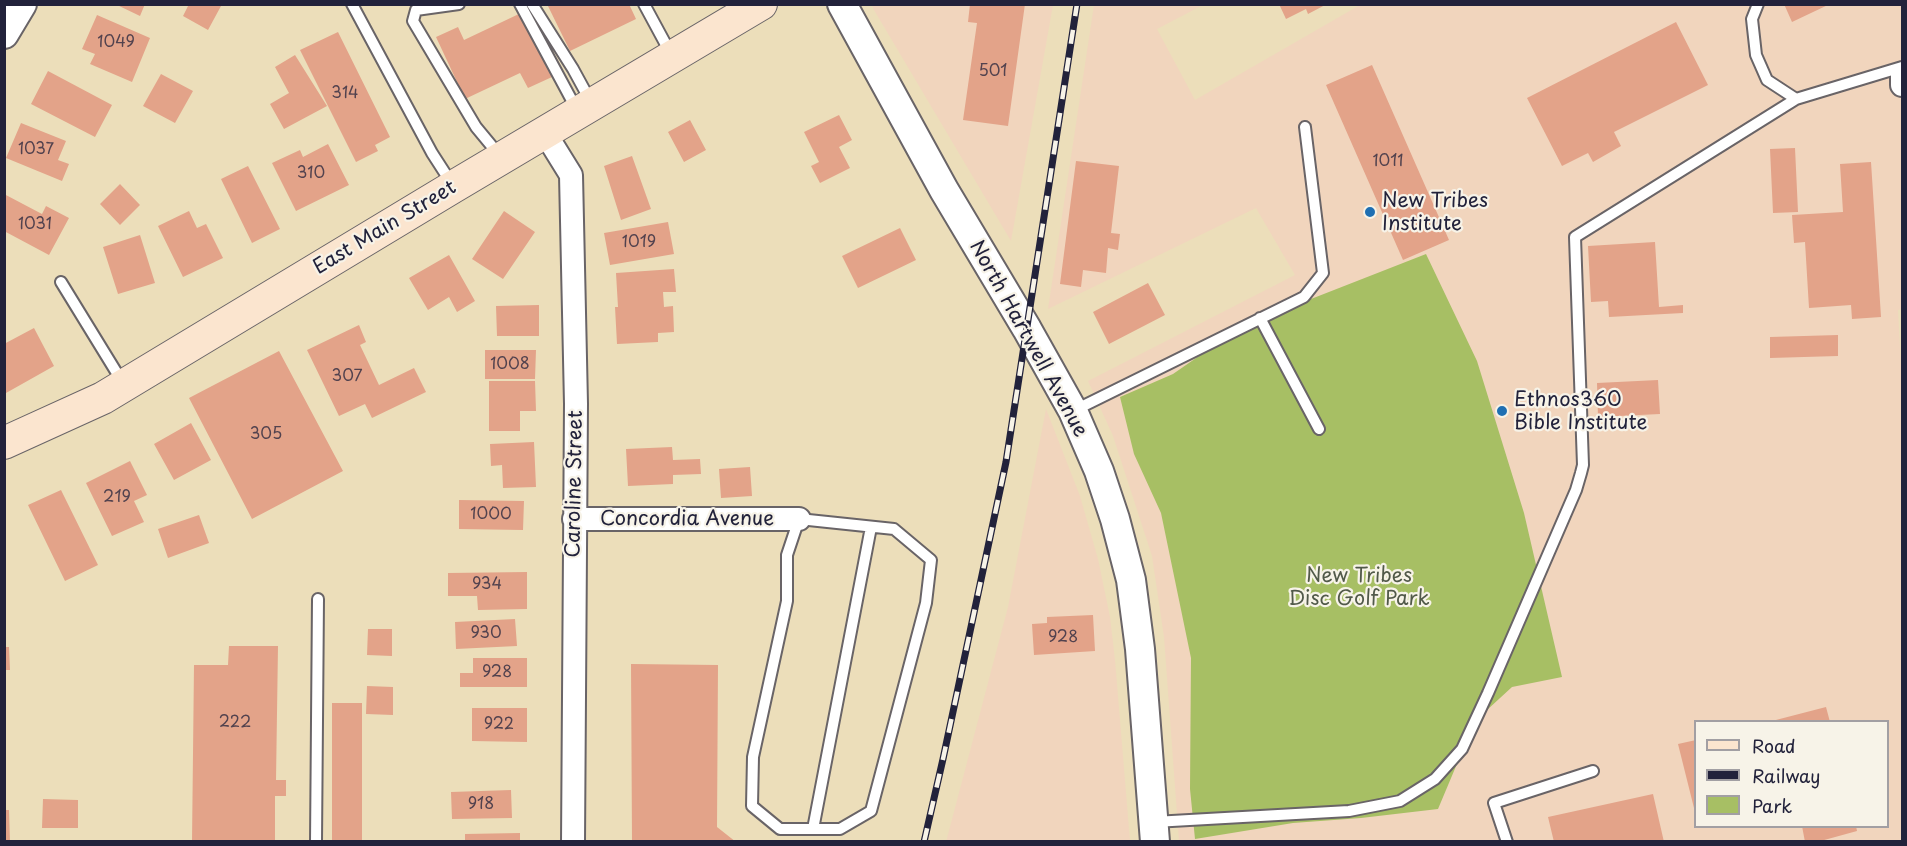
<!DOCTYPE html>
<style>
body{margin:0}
#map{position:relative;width:1907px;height:846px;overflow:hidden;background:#ecdeba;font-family:"Playpen Sans",sans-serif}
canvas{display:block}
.frame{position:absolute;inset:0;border:6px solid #22223b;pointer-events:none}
.legend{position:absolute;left:1694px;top:720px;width:195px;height:108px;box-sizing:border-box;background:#f7f3e8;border:2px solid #a29fa3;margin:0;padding:8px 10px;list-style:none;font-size:18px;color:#22223b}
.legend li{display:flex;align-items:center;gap:12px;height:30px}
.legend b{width:30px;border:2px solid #a29fa3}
</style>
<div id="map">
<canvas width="1907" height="846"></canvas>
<div class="frame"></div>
<ul class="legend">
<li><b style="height:8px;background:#fbe5cf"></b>Road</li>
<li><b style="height:8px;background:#22223b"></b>Railway</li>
<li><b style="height:16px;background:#a7bf64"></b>Park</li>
</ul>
</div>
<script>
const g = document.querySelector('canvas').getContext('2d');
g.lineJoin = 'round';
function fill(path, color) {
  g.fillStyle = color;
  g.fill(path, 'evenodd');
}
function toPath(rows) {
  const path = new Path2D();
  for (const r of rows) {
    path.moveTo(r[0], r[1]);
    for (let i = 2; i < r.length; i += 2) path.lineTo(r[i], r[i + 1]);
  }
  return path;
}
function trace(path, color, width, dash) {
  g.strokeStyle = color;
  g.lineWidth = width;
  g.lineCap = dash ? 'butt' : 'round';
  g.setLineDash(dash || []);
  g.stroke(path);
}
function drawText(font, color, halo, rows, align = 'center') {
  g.font = font + ' "Playpen Sans",sans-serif';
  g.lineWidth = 4.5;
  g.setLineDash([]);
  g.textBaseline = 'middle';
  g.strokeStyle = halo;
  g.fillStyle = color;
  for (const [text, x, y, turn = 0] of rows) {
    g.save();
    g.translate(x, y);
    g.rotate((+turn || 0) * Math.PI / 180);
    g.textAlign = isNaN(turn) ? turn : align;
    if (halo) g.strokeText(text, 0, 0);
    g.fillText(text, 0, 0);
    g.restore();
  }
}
const built = toPath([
 [872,5,1053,5,1011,241,874,10],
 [1094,5,1203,5,1157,29,1195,100,1360,5,1902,5,1902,309,1898,310,1902,385,1902,841,1179,841,1164,637,1152,556,1113,436,1088,381,1295,275,1256,208,1048,309],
 [1696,722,1888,722,1888,826,1696,826],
 [1046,409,1080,496,1098,559,1110,617,1115,660,1130,841,946,842,1008,607]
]);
const green = toPath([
 [1426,254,1477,361,1524,513,1562,677,1512,687,1475,721,1438,809,1361,818,1293,823,1195,839,1190,789,1191,658,1161,513,1134,454,1120,397,1173,374,1212,347,1265,317]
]);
const building = toPath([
 [115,4,145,4,140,16],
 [189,4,218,4,221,6,208,30,183,16],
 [547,4,629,4,636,19,570,51],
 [970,4,1025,4,1008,126,963,120,977,23,968,22],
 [1279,4,1327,4,1308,14,1306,9,1286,19],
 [1784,4,1830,4,1792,22],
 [521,13,552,77,528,88,520,73,465,99,436,37,458,27,464,40],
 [97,15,150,38,132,82,90,64,95,54,82,49],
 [1676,22,1708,85,1614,132,1621,146,1593,162,1588,153,1562,166,1527,98],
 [338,32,390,137,375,145,378,151,356,162,300,50],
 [295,55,327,106,284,129,270,104,289,93,275,67],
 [1372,65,1449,240,1403,260,1326,85],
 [48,71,112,105,95,137,31,104],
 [161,74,193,91,175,123,143,106],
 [839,115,852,140,839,147,850,168,820,183,811,166,819,162,804,132],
 [690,120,706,150,684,162,668,132],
 [21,123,66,141,58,160,69,164,62,181,6,158],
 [328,144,349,185,296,211,272,163,300,150,303,157],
 [1795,148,1798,212,1773,213,1770,149],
 [632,156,651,209,621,220,604,166],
 [1076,161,1119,166,1111,233,1120,234,1118,250,1108,248,1106,273,1083,270,1081,287,1060,284],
 [1871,162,1881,317,1852,319,1851,305,1809,308,1805,242,1794,243,1792,215,1843,212,1840,164],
 [248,166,280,229,252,243,221,179],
 [120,184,140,205,120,225,100,204],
 [4,194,42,214,46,206,69,218,49,255,4,231],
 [189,211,197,228,206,224,223,258,183,277,158,226],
 [504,211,535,232,503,279,472,259],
 [668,222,674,254,610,265,604,233],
 [900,228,916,260,858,288,842,256],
 [140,235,155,283,118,294,103,247],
 [1655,242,1659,307,1683,305,1683,313,1609,317,1608,301,1591,302,1588,246],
 [449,255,475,301,457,312,449,297,428,310,409,278],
 [674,269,676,292,663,292,664,307,673,306,674,332,658,333,658,342,617,344,615,307,618,307,616,273],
 [1148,283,1165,315,1109,344,1093,312],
 [539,305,539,336,497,336,496,306],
 [359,325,366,342,360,345,379,385,414,368,426,392,372,418,365,404,339,416,307,350],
 [34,328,54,366,6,393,4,390,4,344],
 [1838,335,1838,356,1770,358,1770,337],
 [485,350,536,350,535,379,485,379],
 [279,351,343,471,252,519,189,398],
 [1658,380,1660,414,1598,417,1597,383],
 [489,381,535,381,536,411,520,411,520,431,489,431],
 [191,423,211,460,174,480,154,444],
 [534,442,536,487,503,488,502,465,491,466,490,444],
 [672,447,673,460,700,459,701,474,673,475,673,484,628,486,626,449],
 [130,461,147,495,134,501,144,522,112,536,86,483],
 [750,467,752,496,721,498,719,469],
 [61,490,98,565,65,581,28,505],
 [459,500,524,501,523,530,459,529],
 [199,515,209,543,168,558,158,529],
 [527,572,527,609,478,610,477,596,448,596,448,573],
 [1093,615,1095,651,1034,655,1032,624,1047,623,1047,617],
 [515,619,517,646,456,649,455,622],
 [368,629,392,629,392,656,367,655],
 [229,646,278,646,276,780,286,780,286,796,275,796,275,842,192,842,194,665,228,665],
 [5,647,9,647,10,670,5,670],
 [473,658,527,658,527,687,460,687,460,673,473,673],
 [631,664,718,665,717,827,736,842,632,842],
 [367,686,393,687,393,715,366,714],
 [332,703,362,703,362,842,332,842],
 [1826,707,1830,722,1772,722,1772,721],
 [472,708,527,708,527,742,472,741],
 [1696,740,1696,812,1695,812,1678,744],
 [511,790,512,818,452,819,451,792],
 [1653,794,1664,842,1554,842,1548,817],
 [43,799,78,800,78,828,42,828],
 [4,810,9,810,10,842,4,842],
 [1802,826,1856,826,1857,831,1817,842,1805,842],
 [520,833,520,842,465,842,465,834]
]);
const service = toPath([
 [352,4,432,153,452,184],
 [459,4,416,10,413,21,476,127,500,156],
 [520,4,577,110],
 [532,4,573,69,591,102],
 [644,4,671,54],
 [1758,4,1752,19,1756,55,1767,80,1796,99],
 [61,282,123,383],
 [1260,318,1319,429],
 [1073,411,1304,297,1323,273,1305,127],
 [799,519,894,529,931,560,926,603,871,811,840,829,780,829,752,806,753,757,787,601,787,555,799,519],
 [1154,822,1349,811,1400,801,1435,779,1462,749,1488,693,1576,490,1581,473,1583,465,1575,237,1796,99,1902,67],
 [813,829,871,527],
 [316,842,318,599],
 [1507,842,1494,803,1593,771]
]);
const minor = toPath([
 [1902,75,1902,85],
 [545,133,571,175,576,404,573,842],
 [574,519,799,519]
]);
const tertiary = toPath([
 [842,4,944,190,1027,329,1073,411,1099,471,1115,519,1131,580,1140,649,1155,842],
 [4,34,22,4]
]);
const secondary = toPath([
 [4,443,103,398,453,187,761,4]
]);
const rail = toPath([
 [924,842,943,759,1006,462,1077,4]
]);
const markers = [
 [1370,212,6,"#1f6fb2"],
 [1502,411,6,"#1f6fb2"]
];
const numberNames = [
 ["1049",116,43],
 ["501",993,72],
 ["314",345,94],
 ["1037",36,150],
 ["1011",1388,162],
 ["310",311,174],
 ["1031",35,225],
 ["1019",639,243],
 ["1008",510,365],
 ["307",347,377],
 ["305",266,435],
 ["219",117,498],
 ["1000",491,515],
 ["934",487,585],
 ["930",486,634],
 ["928",1063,638],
 ["928",497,673],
 ["222",235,723],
 ["922",499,725],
 ["918",481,805]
];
const poiNames = [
 ["New Tribes",1382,201],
 ["Institute",1382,224],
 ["Ethnos360",1514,400],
 ["Bible Institute",1514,423]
];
const streetNames = [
 ["East Main Street",385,228,-31],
 ["North Hartwell Avenue",1028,339,61],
 ["Caroline Street",575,484,-89],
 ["Concordia Avenue",687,519]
];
const parkNames = [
 ["New Tribes",1359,576],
 ["Disc Golf Park",1359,599]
];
fill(built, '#f1d5bd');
fill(green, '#a7bf64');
fill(building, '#e3a389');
trace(service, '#696467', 14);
trace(minor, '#696467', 26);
trace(tertiary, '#696467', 32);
trace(secondary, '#696467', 34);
trace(service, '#fff', 10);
trace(minor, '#fff', 22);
trace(tertiary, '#fff', 28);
trace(secondary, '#fbe5cf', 32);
trace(rail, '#22223b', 7);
trace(rail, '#f7f3e8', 4.5, [14]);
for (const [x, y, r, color] of markers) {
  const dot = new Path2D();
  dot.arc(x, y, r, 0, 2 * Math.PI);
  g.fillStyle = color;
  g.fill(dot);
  trace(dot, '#f7f3e8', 2);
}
drawText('16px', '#52424e', null, numberNames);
drawText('20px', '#22223b', '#f7f3e8', poiNames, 'left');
drawText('20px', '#22223b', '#f7f3e8', streetNames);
drawText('20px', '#515949', '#f7f3e8', parkNames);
</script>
